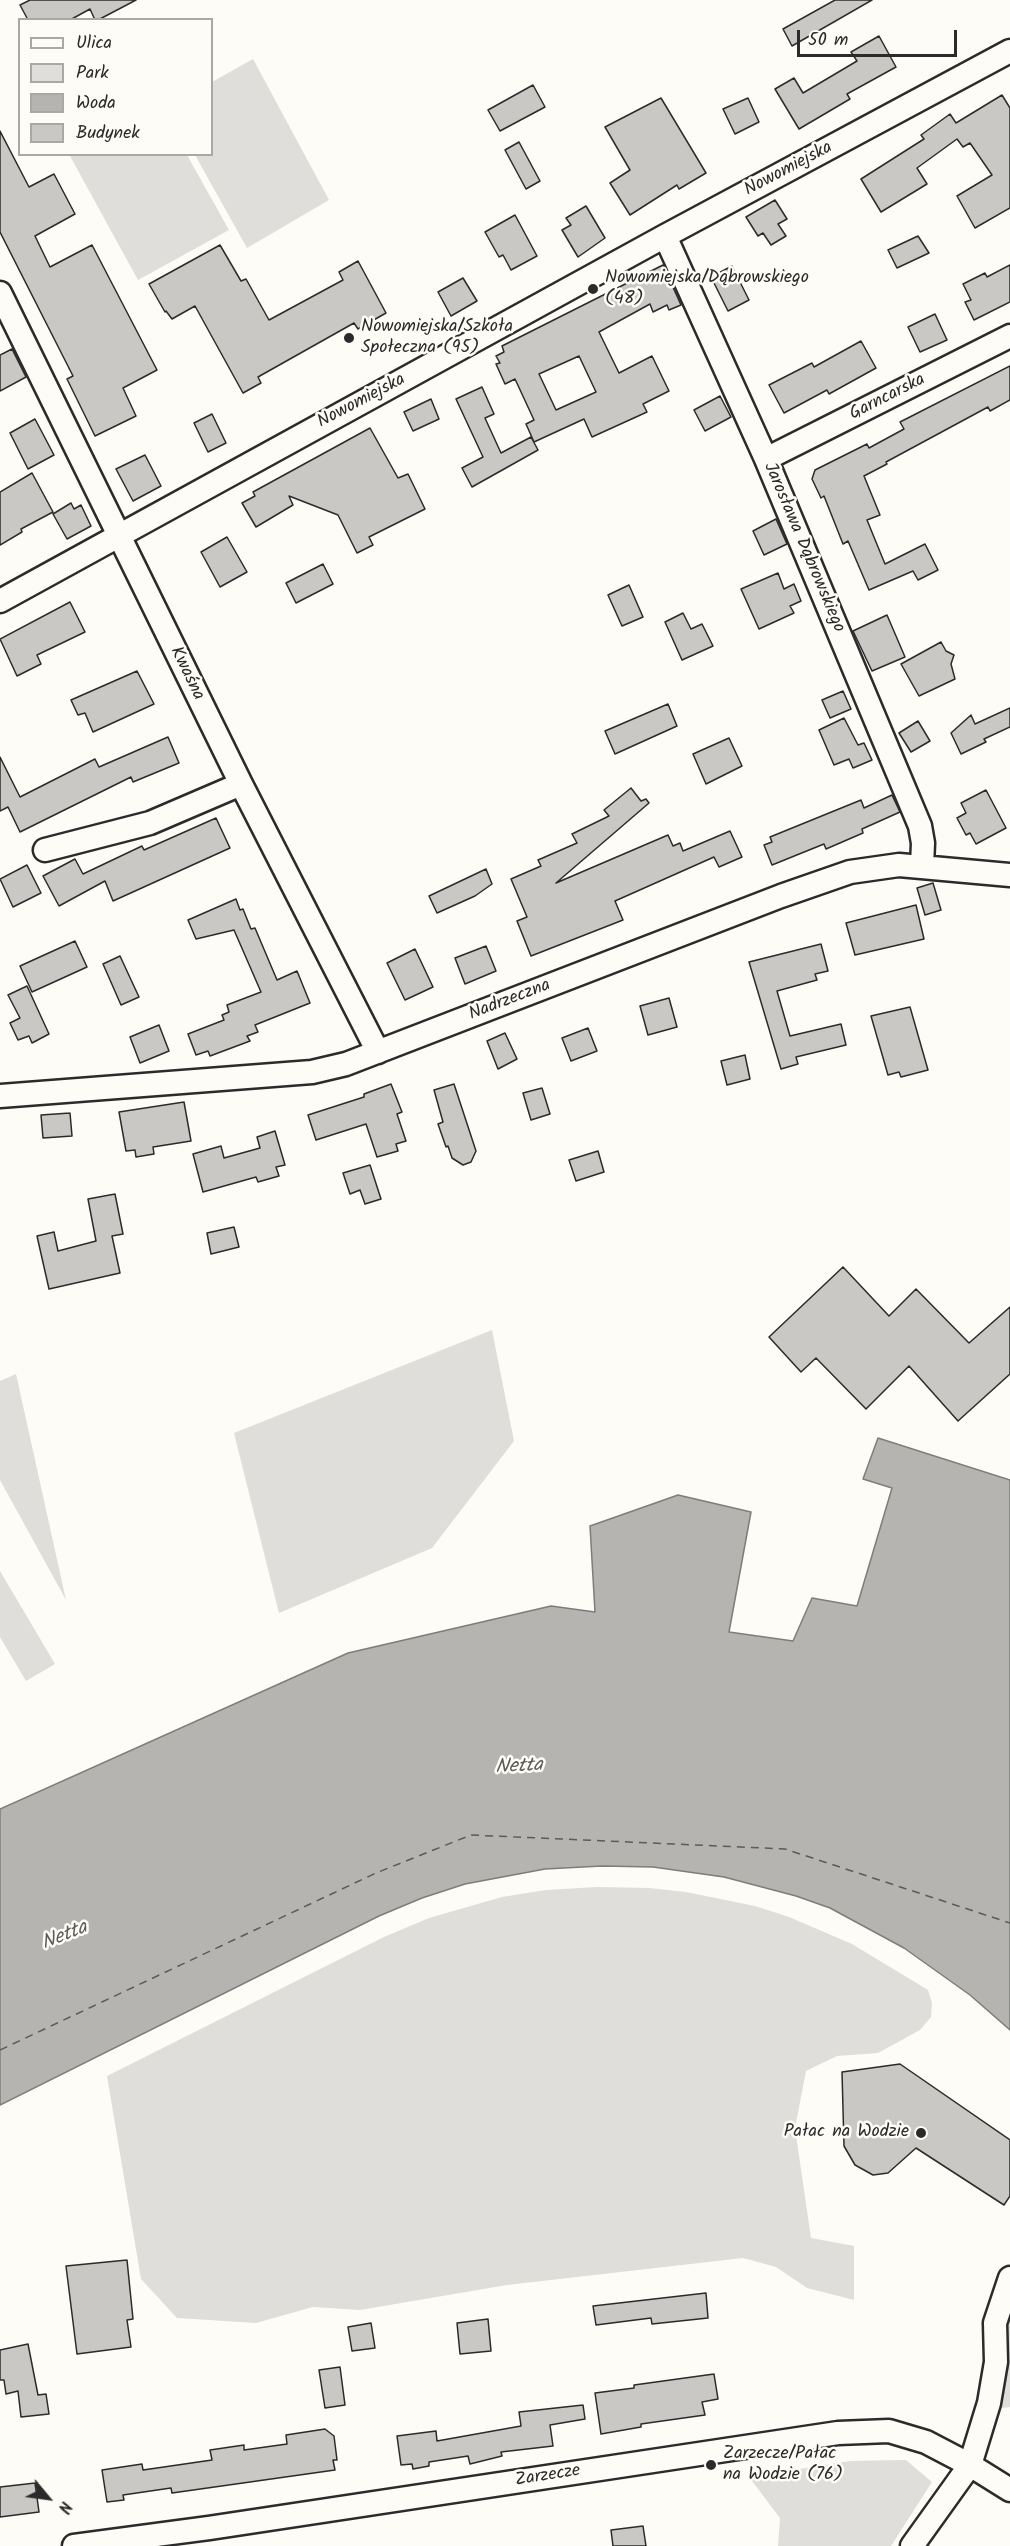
<!DOCTYPE html>
<meta charset="utf-8">
<style>
body{margin:0}
#map{position:relative;width:1010px;height:2546px;overflow:hidden;background:#fdfcf7;font-family:Kalam,sans-serif}
canvas{display:block}
.legend{position:absolute;left:18px;top:18px;width:195px;height:138px;box-sizing:border-box;background:#fdfcf7;border:2px solid #a9a8a5;margin:0;padding:8px 10px;list-style:none;font-size:18px;color:#2b2b2b}
.legend li{display:flex;align-items:center;gap:12px;height:30px}
.legend b{width:30px;border:2px solid #a9a8a5}
.north{position:absolute;left:18px;top:2468px;width:60px;height:60px;-webkit-text-stroke:4px #fdfcf7;paint-order:stroke;rotate:119deg;font-size:16px;font-weight:700;line-height:24px;text-align:center;color:#2b2b2b}
.north::after{content:'';display:block;margin:auto;width:21px;height:27px;background:#2b2b2b;clip-path:polygon(50% 0,100% 100%,50% 72%,0 100%)}
.scale{position:absolute;left:797px;top:30px;width:160px;height:27px;box-sizing:border-box;border:3px solid #2b2b2b;border-top:0;padding-left:8px;font-size:18px;line-height:21px;white-space:nowrap;color:#2b2b2b;-webkit-text-stroke:4px #fdfcf7;paint-order:stroke}
</style>
<div id="map">
<canvas width="1010" height="2546"></canvas>
<ul class="legend">
<li><b style="height:8px;background:#fdfcf7"></b>Ulica</li>
<li><b style="height:16px;background:#dfdeda"></b>Park</li>
<li><b style="height:16px;background:#b5b4b1"></b>Woda</li>
<li><b style="height:16px;background:#c9c8c4"></b>Budynek</li>
</ul>
<div class="north">N</div>
<div class="scale">50 m</div>
</div>
<script>
const g = document.querySelector('canvas').getContext('2d');
g.lineJoin = 'round';
function fill(path, color) {
  g.fillStyle = color;
  g.fill(path, 'evenodd');
}
function toPath(rows) {
  const path = new Path2D();
  for (const r of rows) {
    path.moveTo(r[0], r[1]);
    for (let i = 2; i < r.length; i += 2) path.lineTo(r[i], r[i + 1]);
  }
  return path;
}
function trace(path, color, width, dash) {
  g.strokeStyle = color;
  g.lineWidth = width;
  g.lineCap = dash ? 'butt' : 'round';
  g.setLineDash(dash || []);
  g.stroke(path);
}
function drawText(font, color, halo, rows, align = 'center') {
  g.font = font + ' Kalam,sans-serif';
  g.lineWidth = 5;
  g.setLineDash([]);
  g.textBaseline = 'middle';
  g.strokeStyle = halo;
  g.fillStyle = color;
  for (const [text, x, y, turn = 0] of rows) {
    g.save();
    g.translate(x, y);
    g.rotate((+turn || 0) * Math.PI / 180);
    g.textAlign = isNaN(turn) ? turn : align;
    if (halo) g.strokeText(text, 0, 0);
    g.fillText(text, 0, 0);
    g.restore();
  }
}
const green = toPath([
 [253,59,329,200,247,248,195,155,212,154,212,82],
 [72,154,187,155,229,230,138,280,70,156],
 [492,1330,514,1441,432,1548,279,1613,234,1433],
 [16,1374,66,1600,0,1480,0,1381],
 [0,1571,55,1664,26,1681,0,1637],
 [597,1887,649,1888,686,1892,755,1906,789,1917,852,1944,928,1990,932,2003,931,2017,920,2030,878,2053,837,2056,806,2071,795,2128,811,2238,854,2246,854,2300,807,2288,776,2267,743,2258,507,2285,360,2310,313,2307,256,2323,177,2318,141,2279,107,2076,384,1937,429,1918,502,1897,546,1890],
 [1010,2297,1010,2407,994,2409,1001,2323],
 [906,2460,932,2482,891,2546,778,2546,780,2518,749,2477,850,2461]
]);
const water = toPath([
 [878,1438,1010,1480,1010,2030,970,1995,904,1948,830,1908,796,1896,724,1877,653,1867,602,1866,545,1869,465,1884,422,1898,379,1916,0,2105,0,1809,348,1653,551,1606,595,1612,590,1526,678,1495,751,1512,729,1632,793,1641,812,1598,857,1606,892,1488,863,1479,878,1438]
]);
const ferry = toPath([
 [0,2050,376,1873,471,1835,785,1849,1010,1923]
]);
const building = toPath([
 [30,0,136,0,98,20,95,20,90,9,70,20,28,20,20,5,30,0],
 [835,0,872,0,792,46,783,29,835,0],
 [879,36,896,67,847,94,850,99,799,129,775,89,794,78,803,93,857,61,851,52,879,36],
 [533,85,545,107,500,131,488,110,533,85],
 [1002,95,1010,108,1010,208,975,228,957,196,992,175,970,143,963,147,957,139,917,168,927,184,881,212,861,179,924,139,921,135,950,114,956,123,1002,95],
 [661,98,706,173,679,189,677,185,630,215,610,183,630,170,605,127,661,98],
 [748,98,759,122,735,134,723,109,748,98],
 [0,131,29,187,54,174,75,214,35,236,50,267,92,245,157,370,123,388,136,416,95,436,67,379,73,376,0,232,0,131],
 [519,142,540,181,526,189,505,150,519,142],
 [775,200,787,219,778,224,786,236,771,245,763,233,758,236,746,217,775,200],
 [586,206,605,238,578,257,562,230,571,225,566,218,586,206],
 [515,215,537,256,511,270,503,255,499,257,485,232,515,215],
 [918,236,929,253,897,268,888,250,918,236],
 [220,245,241,281,246,279,269,320,343,280,339,272,358,261,386,313,358,329,354,323,258,377,261,383,243,393,195,306,172,319,166,311,165,312,149,284,220,245],
 [663,265,681,305,669,310,667,305,653,312,650,304,599,332,619,373,652,356,669,391,643,404,647,412,592,437,584,419,534,442,526,424,534,420,515,379,505,384,496,364,500,363,496,356,504,352,502,346,663,265],
 [579,356,596,392,556,410,539,374,579,356],
 [1010,265,1010,302,974,320,965,302,971,300,963,284,985,273,987,277,1010,265],
 [732,266,749,300,728,311,711,277,732,266],
 [463,278,477,301,451,316,438,292,463,278],
 [935,314,947,340,920,352,908,327,935,314],
 [861,341,876,368,829,394,827,390,784,413,769,385,812,363,814,367,861,341],
 [12,349,26,377,0,391,0,355,12,349],
 [1010,366,1010,400,990,411,988,407,886,462,887,464,864,476,880,515,867,520,885,564,925,544,938,570,918,580,913,571,869,590,848,541,843,544,824,496,821,498,812,479,815,470,867,444,869,448,904,429,900,422,1010,366],
 [482,387,494,414,485,418,501,453,531,437,538,450,472,487,462,468,483,457,456,399,482,387],
 [720,396,731,417,705,431,694,410,720,396],
 [431,399,439,419,413,431,404,412,431,399],
 [212,414,226,443,208,452,194,423,212,414],
 [35,419,54,455,28,469,10,433,35,419],
 [370,428,398,478,408,474,425,509,369,537,373,545,357,553,338,515,289,496,293,505,256,527,242,503,255,496,253,492,370,428],
 [145,455,161,486,133,501,116,469,145,455],
 [32,473,53,512,21,529,22,532,0,545,0,492,32,473],
 [71,503,74,509,81,505,91,526,67,539,53,514,71,503],
 [776,519,787,544,764,555,753,531,776,519],
 [227,537,247,572,220,587,201,552,227,537],
 [323,564,333,584,296,603,286,583,323,564],
 [778,573,784,589,794,584,801,601,790,606,794,613,759,629,741,589,778,573],
 [629,585,643,617,622,626,608,595,629,585],
 [70,602,85,632,37,655,41,664,17,676,0,639,70,602],
 [683,613,691,629,702,624,713,646,682,660,665,622,683,613],
 [887,615,905,657,872,671,853,631,887,615],
 [941,642,946,651,954,655,951,664,955,679,919,696,901,664,941,642],
 [137,671,154,704,93,732,85,713,78,715,71,700,137,671],
 [843,691,851,709,830,718,822,700,843,691],
 [668,704,677,726,615,754,605,731,668,704],
 [1010,708,1010,727,984,739,986,742,961,754,951,733,971,715,975,724,1010,708],
 [844,718,858,745,864,743,872,760,853,768,849,759,834,765,819,730,844,718],
 [918,721,930,741,911,752,899,733,918,721],
 [168,737,179,763,133,782,131,777,20,832,8,807,0,811,0,757,20,797,95,759,99,767,168,737],
 [729,738,742,766,706,784,693,754,729,738],
 [631,788,641,801,646,799,649,803,556,883,668,835,673,846,680,843,683,851,730,831,742,857,719,867,714,857,615,901,623,920,531,956,517,921,527,917,511,879,541,866,538,860,577,843,572,834,609,816,604,810,631,788],
 [986,790,1006,828,976,844,970,833,966,835,957,818,966,813,961,803,986,790],
 [892,795,900,812,862,829,863,833,826,849,824,844,772,865,764,845,772,842,770,837,861,800,864,808,892,795],
 [216,818,230,848,113,901,105,881,59,906,43,876,75,859,83,874,142,846,144,850,216,818],
 [27,865,41,893,13,907,0,879,27,865],
 [486,869,492,884,475,896,437,913,429,896,486,869],
 [933,883,941,910,925,915,917,888,933,883],
 [236,899,240,910,243,909,251,929,255,928,277,980,297,971,310,1003,255,1025,258,1032,247,1036,250,1041,210,1056,208,1051,196,1055,188,1034,224,1020,222,1015,229,1012,227,1005,261,992,234,930,196,939,188,920,236,899],
 [916,905,924,939,855,955,846,923,916,905],
 [75,941,87,967,32,992,20,966,75,941],
 [821,944,828,971,815,974,817,980,777,991,790,1036,841,1024,846,1045,796,1057,798,1064,781,1069,749,962,821,944],
 [486,946,496,971,465,984,455,958,486,946],
 [415,949,433,987,405,1000,387,963,415,949],
 [120,956,139,997,121,1005,103,964,120,956],
 [27,986,49,1034,32,1043,29,1036,18,1040,10,1023,20,1018,8,995,27,986],
 [669,998,677,1027,648,1035,640,1006,669,998],
 [910,1007,928,1070,901,1077,899,1072,888,1075,871,1016,910,1007],
 [159,1025,169,1051,140,1063,130,1037,159,1025],
 [588,1028,597,1051,571,1061,562,1038,588,1028],
 [505,1033,517,1059,498,1069,487,1041,505,1033],
 [745,1055,750,1079,727,1085,721,1061,745,1055],
 [391,1084,402,1112,397,1114,406,1141,396,1144,398,1151,377,1157,366,1124,316,1140,308,1115,364,1097,364,1094,391,1084],
 [454,1084,476,1151,471,1162,463,1165,452,1158,448,1146,446,1147,438,1124,443,1122,434,1090,454,1084],
 [542,1088,550,1114,531,1120,523,1093,542,1088],
 [184,1102,191,1141,153,1147,154,1154,136,1157,135,1150,126,1151,119,1112,184,1102],
 [70,1113,72,1136,43,1138,41,1115,70,1113],
 [275,1131,285,1165,276,1167,279,1176,258,1182,256,1177,203,1192,193,1154,221,1146,224,1158,260,1148,257,1137,275,1131],
 [598,1151,604,1172,576,1181,569,1160,598,1151],
 [370,1165,381,1199,365,1204,360,1190,350,1194,343,1173,370,1165],
 [115,1194,123,1234,112,1236,120,1273,49,1289,37,1236,54,1232,58,1251,96,1241,88,1199,115,1194],
 [234,1227,239,1247,211,1254,207,1233,234,1227],
 [843,1267,889,1316,916,1289,969,1343,1010,1307,1010,1374,958,1421,909,1366,866,1409,816,1358,801,1372,769,1337,843,1267],
 [900,2064,1010,2140,1010,2196,1004,2205,916,2148,888,2173,873,2175,855,2165,844,2146,842,2072,900,2064],
 [127,2260,133,2319,127,2320,131,2347,77,2354,66,2266,127,2260],
 [706,2293,708,2318,652,2324,651,2318,596,2325,593,2306,706,2293],
 [488,2319,491,2351,460,2354,457,2323,488,2319],
 [371,2323,375,2348,352,2351,348,2327,371,2323],
 [28,2344,38,2395,46,2394,49,2414,21,2417,18,2391,6,2394,4,2380,0,2380,0,2350,28,2344],
 [340,2367,345,2405,325,2408,319,2370,340,2367],
 [714,2374,718,2399,702,2402,705,2415,641,2424,641,2427,601,2434,595,2393,634,2388,634,2385,714,2374],
 [583,2405,585,2419,550,2425,553,2446,501,2452,502,2456,470,2464,468,2456,429,2462,429,2466,413,2469,412,2464,401,2465,397,2436,436,2431,437,2441,521,2426,519,2412,583,2405],
 [325,2429,334,2436,337,2460,333,2460,335,2470,172,2493,171,2488,123,2495,124,2500,107,2502,102,2470,142,2464,143,2470,212,2460,210,2450,244,2445,244,2450,287,2444,286,2435,325,2429],
 [35,2483,39,2512,0,2517,0,2487,35,2483],
 [643,2526,646,2546,613,2546,611,2530,643,2526]
]);
const street = toPath([
 [665,236,766,459,920,826,923,843,922,866],
 [0,293,241,784,378,1052],
 [766,459,1010,336],
 [0,601,665,236,1010,51],
 [45,850,150,823,241,784],
 [0,1096,312,1072,346,1064,781,896,850,872,899,865,1010,875],
 [74,2546,209,2528,838,2433,889,2431,926,2442,970,2465,1010,2490],
 [912,2546,970,2465,989,2403,996,2362,995,2323,1010,2278]
]);
const markers = [
 [593,289,6,"#2b2b2b"],
 [349,338,6,"#2b2b2b"],
 [921,2133,6,"#2b2b2b"],
 [711,2465,6,"#2b2b2b"]
];
const streetNames = [
 ["Nowomiejska",789,170,-28],
 ["Garncarska",888,398,-27],
 ["Nowomiejska",362,402,-28],
 ["Jarosława Dąbrowskiego",803,548,67],
 ["Kwaśna",186,674,64],
 ["Nadrzeczna",510,1001,-21],
 ["Zarzecze",548,2477,-9]
];
const poiNames = [
 ["Nowomiejska/Dąbrowskiego",605,279],
 ["(48)",605,300],
 ["Nowomiejska/Szkoła",361,328],
 ["Społeczna (95)",361,349],
 ["Pałac na Wodzie",909,2133,"right"],
 ["Zarzecze/Pałac",723,2455],
 ["na Wodzie (76)",723,2476]
];
const waterNames = [
 ["Netta",519,1768,-3],
 ["Netta",65,1937,-22]
];
fill(green, '#dfdeda');
fill(water, '#b5b4b1');
trace(water, '#7e7d7b', 1.5);
trace(ferry, '#5b5b5a', 1.5, [8, 6]);
fill(building, '#c9c8c4');
trace(building, '#2b2b2b', 1.5);
trace(street, '#2b2b2b', 27);
trace(street, '#fdfcf7', 22);
for (const [x, y, r, color] of markers) {
  const dot = new Path2D();
  dot.arc(x, y, r, 0, 2 * Math.PI);
  g.fillStyle = color;
  g.fill(dot);
  trace(dot, '#fdfcf7', 2);
}
drawText('18px', '#2b2b2b', '#fdfcf7', streetNames);
drawText('18px', '#2b2b2b', '#fdfcf7', poiNames, 'left');
drawText('italic 20px', '#5b5b5a', '#fdfcf7', waterNames);
</script>
